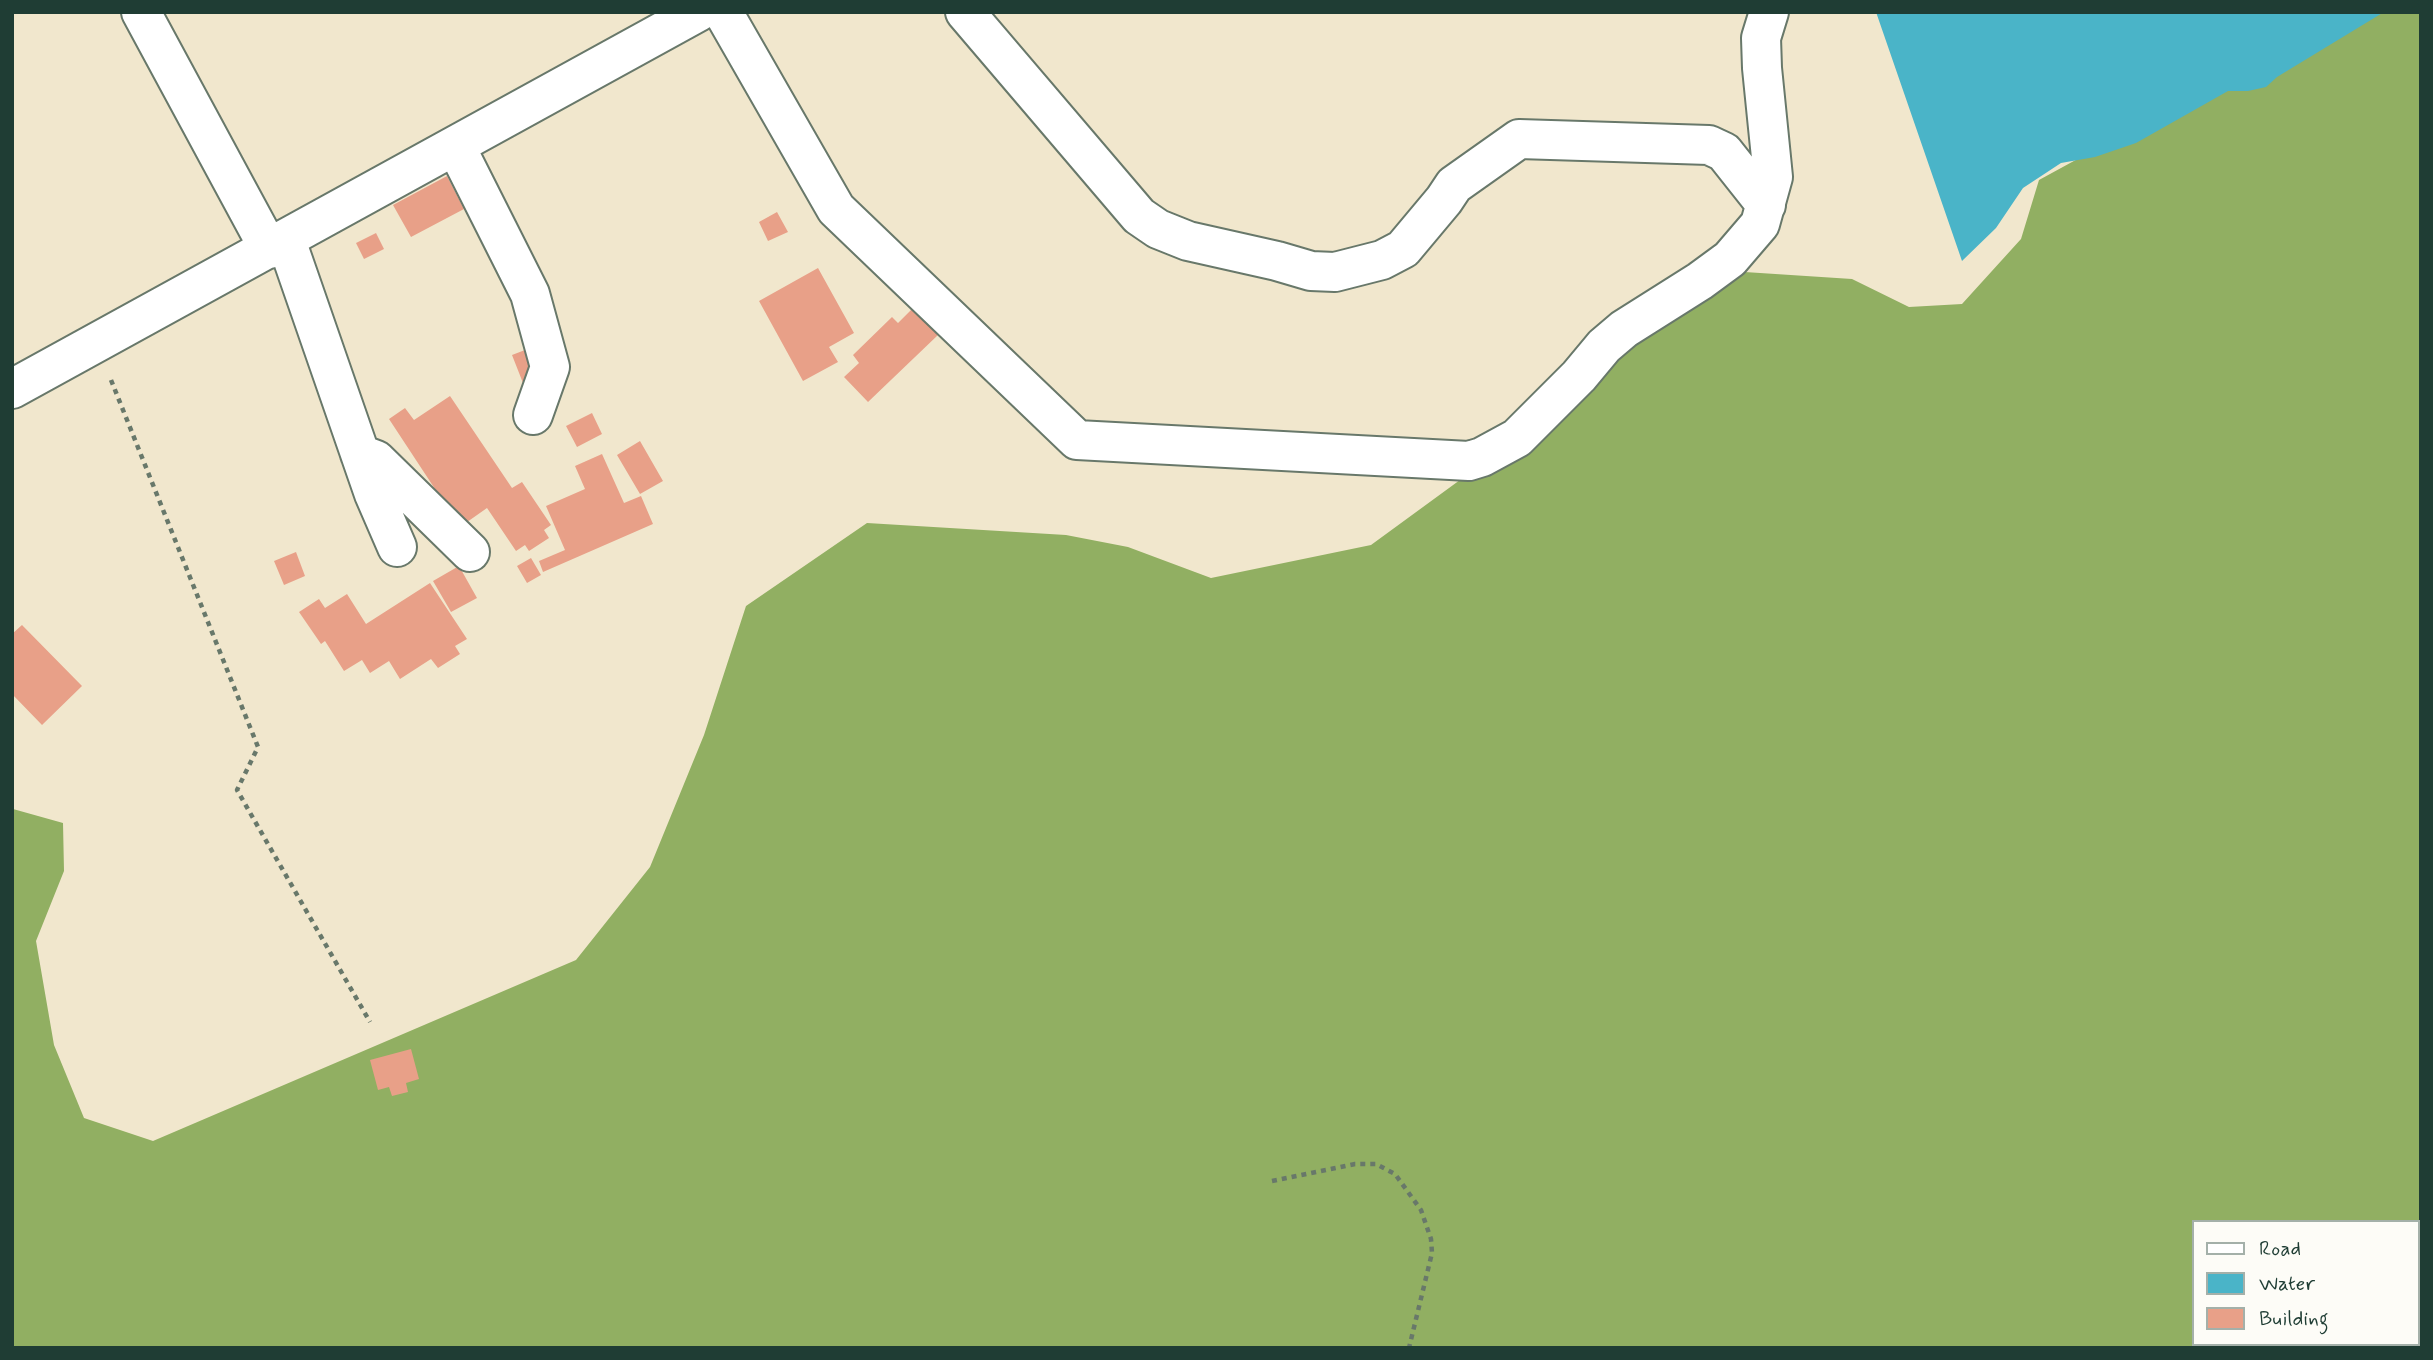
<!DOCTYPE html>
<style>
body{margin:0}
#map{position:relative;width:2433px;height:1360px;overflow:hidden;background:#f1e7cd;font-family:Mynerve,sans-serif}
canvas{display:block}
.frame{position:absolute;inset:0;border:14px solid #1f3d34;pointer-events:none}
.legend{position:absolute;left:2192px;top:1220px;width:228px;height:126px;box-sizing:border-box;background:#fdfcf7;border:2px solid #a4b0a9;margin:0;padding:9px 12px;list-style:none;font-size:21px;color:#1f3d34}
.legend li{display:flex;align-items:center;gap:14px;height:35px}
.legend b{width:35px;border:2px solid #a4b0a9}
</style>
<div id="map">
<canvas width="2433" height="1360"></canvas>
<div class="frame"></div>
<ul class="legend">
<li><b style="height:9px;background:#fff"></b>Road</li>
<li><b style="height:19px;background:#4ab4c8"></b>Water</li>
<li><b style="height:19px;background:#e8a088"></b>Building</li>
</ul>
</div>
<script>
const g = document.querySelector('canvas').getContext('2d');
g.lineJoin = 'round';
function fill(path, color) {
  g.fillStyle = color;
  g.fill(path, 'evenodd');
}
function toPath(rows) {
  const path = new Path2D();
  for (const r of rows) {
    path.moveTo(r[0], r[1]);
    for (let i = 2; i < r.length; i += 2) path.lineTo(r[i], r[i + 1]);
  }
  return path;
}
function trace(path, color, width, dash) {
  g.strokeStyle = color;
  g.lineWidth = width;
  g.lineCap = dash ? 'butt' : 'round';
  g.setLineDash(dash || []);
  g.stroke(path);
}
const forest = toPath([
 [2371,12,2421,12,2421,1348,12,1348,13,809,63,823,64,871,36,941,54,1045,84,1118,153,1141,576,960,650,867,704,735,746,606,867,523,1066,535,1128,547,1211,578,1371,545,1501,450,1561,371,1653,287,1714,270,1852,279,1909,307,1962,304,2021,239,2039,180,2270,54],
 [2193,1222,2417,1222,2417,1344,2193,1344]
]);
const water = toPath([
 [1876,12,2384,12,2277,77,2266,87,2248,91,2228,91,2136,143,2095,157,2061,163,2023,188,1996,228,1962,261]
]);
const building = toPath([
 [447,176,464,209,411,237,393,205],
 [777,212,788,232,768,241,759,222],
 [376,233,384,249,364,259,356,243],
 [818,268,854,333,829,347,838,362,803,381,759,301],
 [912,309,938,335,868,402,844,377,859,363,853,355,892,317,898,323],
 [538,345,550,372,523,383,512,355],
 [450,396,512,488,522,482,551,525,544,530,549,538,529,551,525,545,516,551,487,508,460,527,389,419,405,408,414,420],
 [592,413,602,434,577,447,566,426],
 [640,441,663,481,640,494,617,455],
 [602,454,624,503,641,496,653,524,543,572,539,561,565,550,546,506,585,489,575,466],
 [296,552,305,576,284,585,274,561],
 [531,558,541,575,527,583,517,566],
 [459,566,477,598,451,612,433,581],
 [430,583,467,639,455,646,460,654,438,668,431,659,400,679,389,661,370,673,362,660,344,671,325,641,321,644,299,612,319,599,325,608,347,594,366,624],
 [22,625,82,686,42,725,12,694,12,634],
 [411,1049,419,1079,406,1083,408,1092,392,1096,389,1087,378,1090,370,1060]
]);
const path = toPath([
 [111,380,258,747,237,790,370,1022],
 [1272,1181,1355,1164,1376,1164,1395,1174,1421,1210,1431,1239,1432,1253,1409,1348]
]);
const street = toPath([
 [141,12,269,249],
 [723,12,836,209,1077,440,1469,461,1482,457,1517,438,1579,376,1604,346,1624,329,1700,281,1730,259,1760,224,1773,177,1762,68,1761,38,1769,12],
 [965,12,1139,216,1158,229,1188,241,1277,261,1311,271,1335,272,1382,260,1403,249,1444,200,1454,185,1519,139,1709,145,1724,152,1766,205],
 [456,147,530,294,550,367,533,415],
 [286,240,374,494,397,547],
 [12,389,698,12],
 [360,454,376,460,470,552]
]);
fill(forest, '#91af62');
fill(water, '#4ab4c8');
fill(building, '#e8a088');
trace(street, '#68786a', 42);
trace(path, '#68786a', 4.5, [5, 5]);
trace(street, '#fff', 38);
</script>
